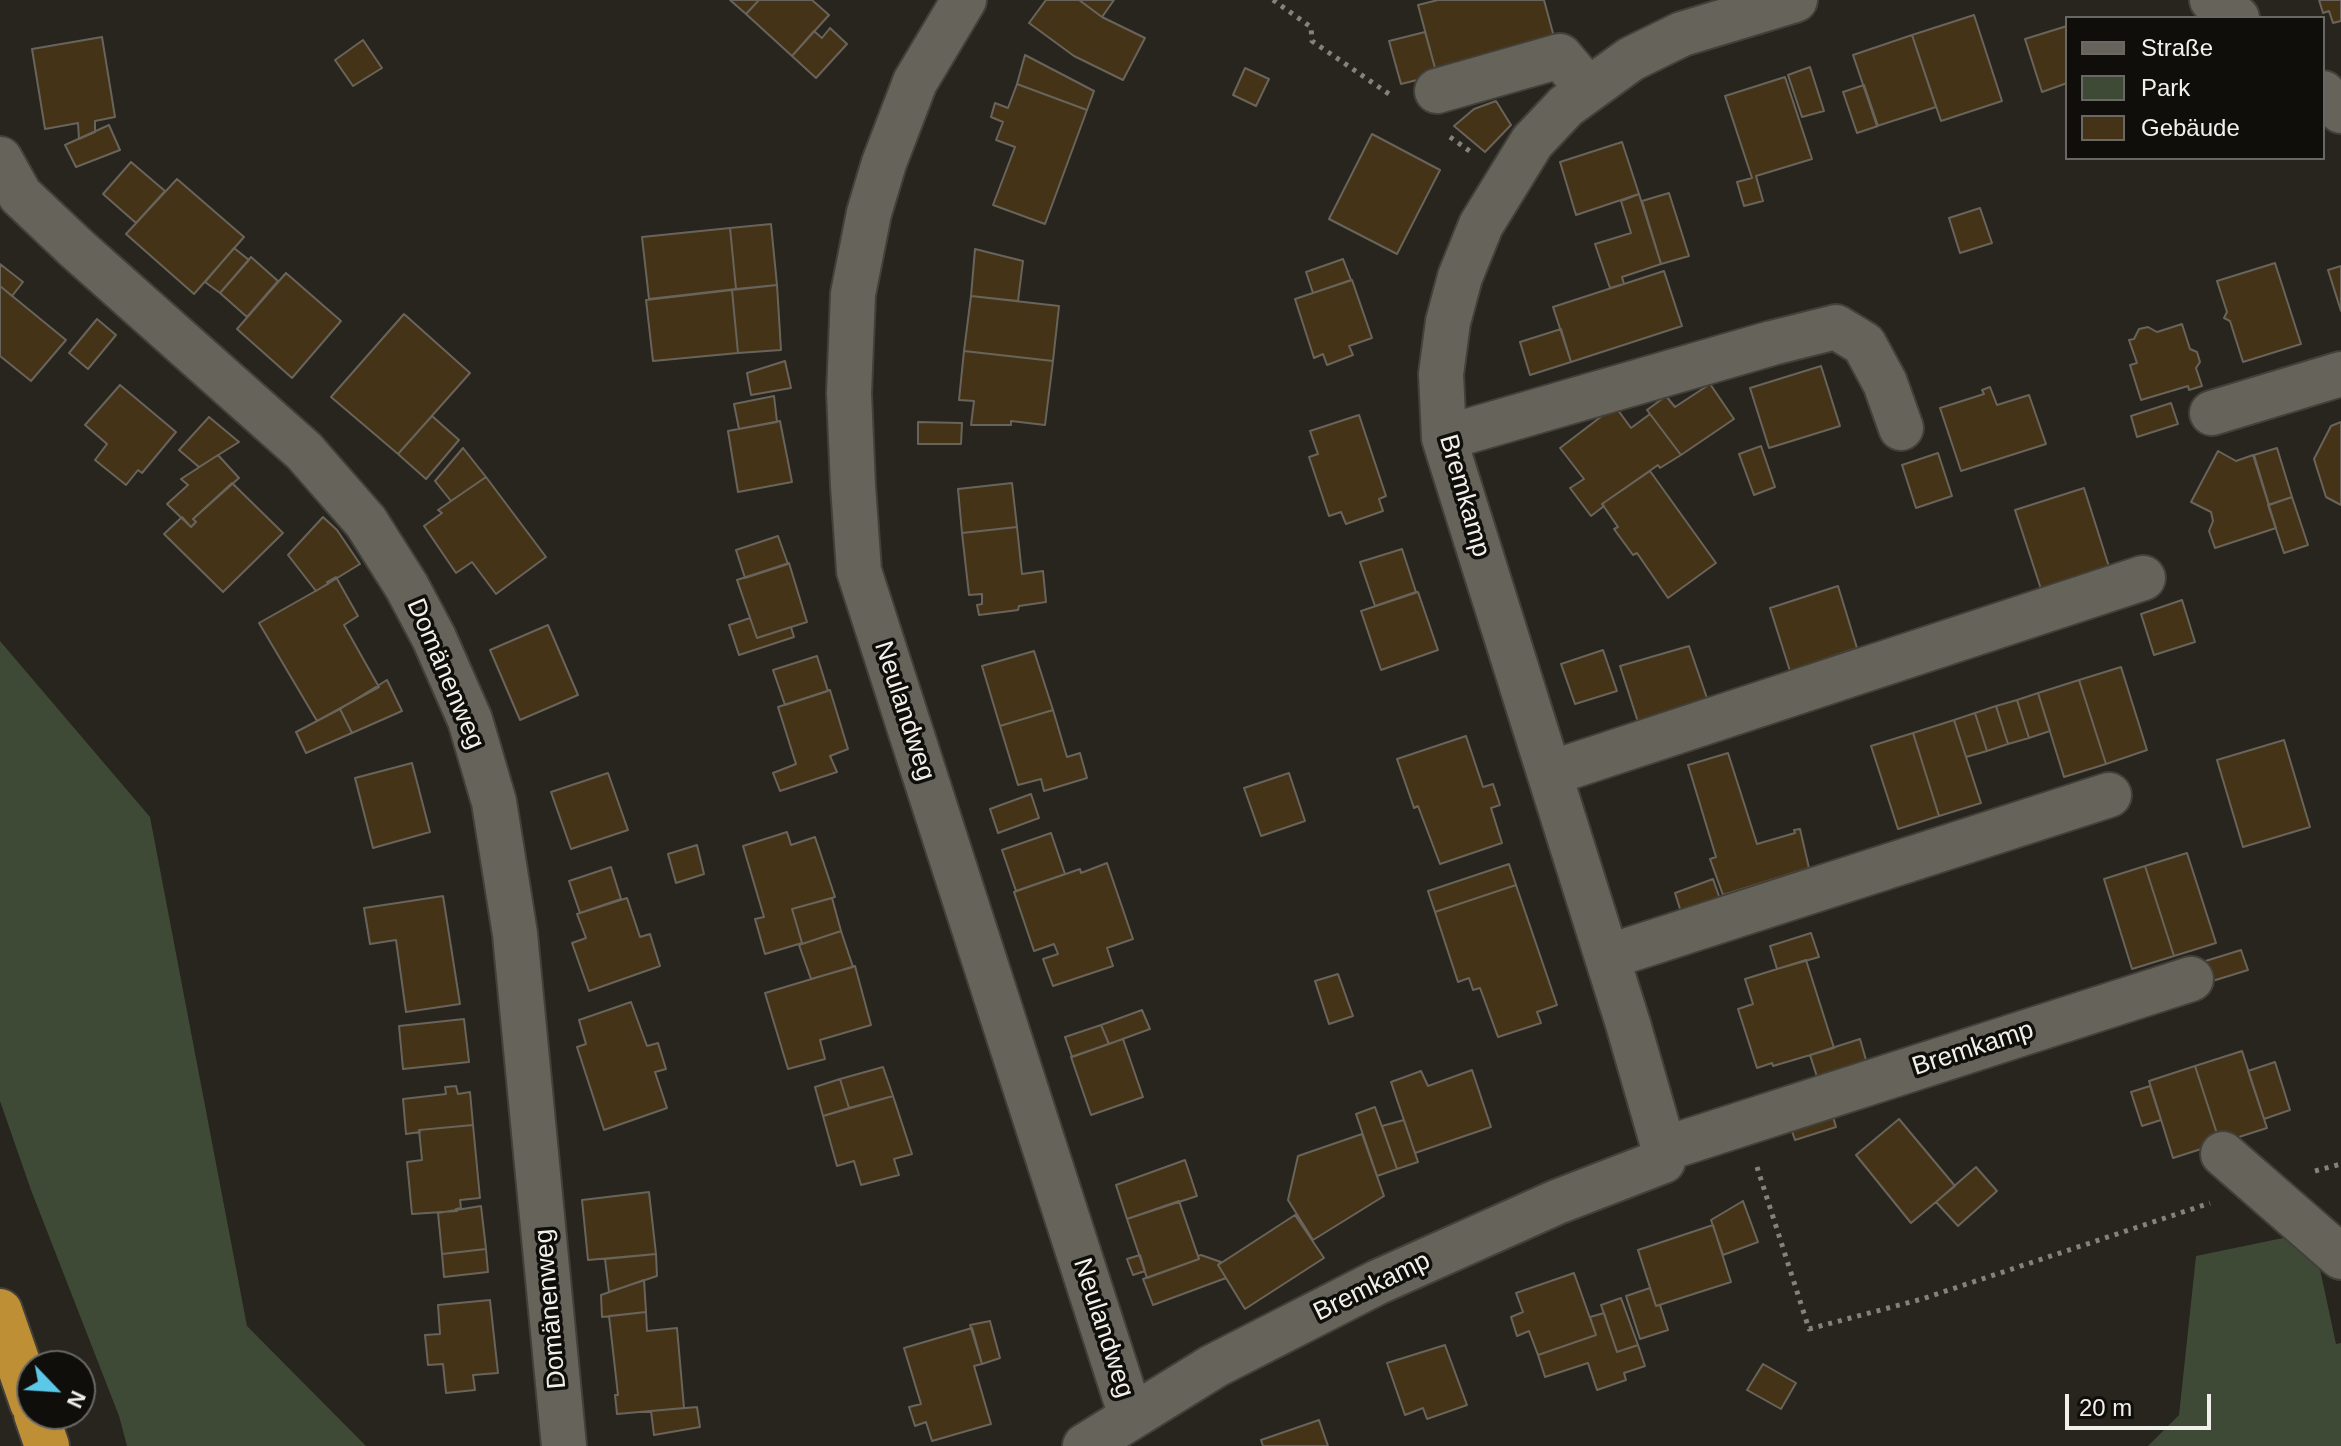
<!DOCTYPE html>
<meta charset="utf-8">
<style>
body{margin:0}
#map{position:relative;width:2341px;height:1446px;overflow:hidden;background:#27251d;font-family:Arial,sans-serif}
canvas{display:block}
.legend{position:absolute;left:2065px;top:16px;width:260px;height:144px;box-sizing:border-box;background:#0f0e0a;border:2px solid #696864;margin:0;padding:10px 14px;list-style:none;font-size:24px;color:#f1f0ea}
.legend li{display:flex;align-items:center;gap:16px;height:40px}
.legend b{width:40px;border:2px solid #696864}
.north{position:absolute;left:16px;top:1350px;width:80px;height:80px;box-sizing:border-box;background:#0f0e0a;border:2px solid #696864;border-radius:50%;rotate:115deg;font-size:22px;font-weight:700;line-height:32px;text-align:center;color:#f1f0ea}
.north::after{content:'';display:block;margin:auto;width:28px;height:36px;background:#5bc8e7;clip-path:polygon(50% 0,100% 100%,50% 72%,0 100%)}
.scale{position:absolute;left:2065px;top:1394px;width:146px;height:36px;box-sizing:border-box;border:4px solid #f1f0ea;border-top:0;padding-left:10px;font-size:24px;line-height:28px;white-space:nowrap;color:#f1f0ea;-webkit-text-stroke:6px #0f0e0a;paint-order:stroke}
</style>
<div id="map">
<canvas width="2341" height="1446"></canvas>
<ul class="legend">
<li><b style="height:10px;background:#65635a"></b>Straße</li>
<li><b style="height:22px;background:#3e4a35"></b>Park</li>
<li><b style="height:22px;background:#453317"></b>Gebäude</li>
</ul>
<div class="north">N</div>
<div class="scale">20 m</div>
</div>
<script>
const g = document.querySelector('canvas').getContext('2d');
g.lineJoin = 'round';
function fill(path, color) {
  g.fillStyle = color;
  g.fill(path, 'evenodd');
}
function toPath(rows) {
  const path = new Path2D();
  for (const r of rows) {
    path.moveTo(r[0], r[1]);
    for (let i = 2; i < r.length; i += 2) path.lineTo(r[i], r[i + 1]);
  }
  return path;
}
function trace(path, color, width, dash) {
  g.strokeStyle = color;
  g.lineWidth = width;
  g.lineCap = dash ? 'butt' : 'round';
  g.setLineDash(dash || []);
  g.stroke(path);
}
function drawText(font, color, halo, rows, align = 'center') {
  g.font = font + ' Arial,sans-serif';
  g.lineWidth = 7;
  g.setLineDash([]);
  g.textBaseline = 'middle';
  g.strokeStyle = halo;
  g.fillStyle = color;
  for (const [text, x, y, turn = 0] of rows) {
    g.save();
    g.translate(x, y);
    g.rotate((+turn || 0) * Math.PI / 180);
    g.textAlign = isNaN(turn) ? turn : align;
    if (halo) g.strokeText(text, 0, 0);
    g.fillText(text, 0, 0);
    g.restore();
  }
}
const green = toPath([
 [0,641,150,817,247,1326,366,1446,127,1446,119,1416,31,1190,0,1101],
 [2312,1232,2336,1344,2341,1343,2341,1446,2148,1446,2179,1415,2196,1256]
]);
const building = toPath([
 [730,0,759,0,746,14,730,0],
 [759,0,812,0,829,15,792,56,746,14,759,0],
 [1046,0,1079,0,1102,17,1145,38,1123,80,1074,56,1029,23,1046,0],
 [1079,0,1114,0,1102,17,1079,0],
 [1438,0,1544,0,1554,37,1494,52,1497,64,1438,79,1418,5,1438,0],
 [2319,0,2341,0,2341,21,2333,23,2329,11,2323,13,2319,0],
 [1974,15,2002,101,1941,121,1912,35,1974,15],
 [2067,26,2067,83,2042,92,2025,39,2067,26],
 [830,28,847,44,816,78,792,56,814,31,822,38,830,28],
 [1425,32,1437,75,1401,84,1389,41,1425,32],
 [1912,35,1936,107,1877,126,1853,55,1912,35],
 [102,37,115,117,95,121,95,132,79,139,78,123,45,129,32,49,102,37],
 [363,40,382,68,353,86,335,60,363,40],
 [1025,55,1094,91,1087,110,1017,84,1025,55],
 [1810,67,1824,111,1802,117,1788,75,1810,67],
 [1245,68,1269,79,1256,106,1233,95,1245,68],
 [1785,77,1812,159,1756,176,1763,201,1744,206,1737,182,1752,178,1725,96,1785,77],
 [1017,84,1087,110,1045,224,993,205,1015,147,996,140,1003,122,991,117,995,103,1008,108,1017,84],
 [1864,85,1878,126,1857,133,1843,92,1864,85],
 [1496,101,1511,125,1485,152,1454,126,1474,109,1496,101],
 [109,125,120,150,76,167,65,145,109,125],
 [1372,134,1440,170,1397,254,1329,219,1372,134],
 [1622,142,1639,194,1576,215,1560,162,1622,142],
 [131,162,165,191,136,223,103,194,131,162],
 [177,179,244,237,194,294,126,234,177,179],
 [1669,193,1689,256,1661,264,1642,201,1669,193],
 [1639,194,1661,264,1622,277,1624,284,1610,288,1595,244,1631,233,1621,201,1639,194],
 [1980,208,1992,243,1960,253,1949,218,1980,208],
 [771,224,777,285,736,289,730,228,771,224],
 [730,228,736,289,649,299,642,237,730,228],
 [234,248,249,260,220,293,205,282,234,248],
 [975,249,1023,261,1018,301,971,296,975,249],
 [251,257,278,281,247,317,220,293,251,257],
 [1343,259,1351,280,1313,293,1306,272,1343,259],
 [2275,263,2301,344,2243,362,2230,321,2224,318,2227,312,2217,281,2275,263],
 [0,264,23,282,12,296,0,286,0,264],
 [2341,266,2341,311,2328,270,2341,266],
 [1664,271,1682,326,1571,362,1553,307,1664,271],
 [286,273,341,321,292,378,237,329,286,273],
 [1352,280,1372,338,1349,346,1353,355,1327,365,1323,354,1314,358,1295,299,1352,280],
 [777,285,781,350,738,353,732,290,777,285],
 [0,286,66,340,31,381,0,356,0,286],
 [732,290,738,353,653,361,646,300,732,290],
 [971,296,1059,306,1053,361,964,351,971,296],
 [404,314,470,373,398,454,331,397,404,314],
 [97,319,116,335,88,369,69,353,97,319],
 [2182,324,2190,349,2197,352,2200,362,2196,368,2202,386,2189,390,2188,386,2141,400,2130,365,2137,363,2129,340,2134,339,2139,329,2148,327,2157,332,2182,324],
 [1561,329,1571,362,1530,375,1520,342,1561,329],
 [964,351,1053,361,1045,425,1011,421,1011,425,971,425,974,401,959,400,964,351],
 [785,361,791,388,751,395,747,373,785,361],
 [1821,366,1840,426,1769,448,1750,388,1821,366],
 [1710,384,1734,419,1681,455,1647,410,1666,396,1675,407,1710,384],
 [120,385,176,432,142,473,138,470,126,485,95,460,107,444,85,425,120,385],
 [1990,387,1997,405,2029,395,2046,444,1961,471,1940,408,1984,394,1982,390,1990,387],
 [774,396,777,422,739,429,734,404,774,396],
 [2171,403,2178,424,2137,437,2131,416,2171,403],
 [1615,406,1631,428,1650,414,1681,455,1660,468,1658,465,1602,504,1604,506,1591,516,1570,488,1584,479,1560,448,1615,406],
 [1359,415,1386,496,1379,499,1383,511,1346,524,1341,512,1329,516,1309,457,1318,454,1310,431,1359,415],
 [432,416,459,440,426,479,398,454,432,416],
 [209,417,239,442,199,467,179,450,209,417],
 [780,421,792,482,738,492,728,431,780,421],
 [918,422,962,423,961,444,918,444,918,422],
 [2341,422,2341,505,2326,497,2314,459,2331,426,2341,422],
 [1761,446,1775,487,1754,495,1739,454,1761,446],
 [463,448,486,477,451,501,435,481,463,448],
 [2277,448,2292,497,2269,505,2254,455,2277,448],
 [2218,451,2236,461,2253,455,2276,528,2215,548,2209,531,2213,521,2211,512,2191,502,2218,451],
 [1938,453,1952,496,1916,508,1902,465,1938,453],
 [218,455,239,478,193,519,196,522,191,527,167,504,188,485,181,479,218,455],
 [1650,471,1716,563,1668,598,1637,553,1633,555,1614,529,1618,527,1602,504,1650,471],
 [486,477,546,557,496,594,472,562,456,573,424,526,442,513,438,510,486,477],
 [232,483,283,533,223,592,164,534,182,517,191,527,196,522,193,519,232,483],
 [1012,483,1017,527,962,533,958,489,1012,483],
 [2084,488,2111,573,2043,595,2015,510,2084,488],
 [2292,497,2308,545,2284,553,2268,505,2292,497],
 [323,517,337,530,360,564,316,591,288,555,323,517],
 [1017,527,1022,574,1043,571,1046,602,1019,606,1018,610,979,615,977,605,982,604,982,594,969,595,962,533,1017,527],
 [778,536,788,564,745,578,736,550,778,536],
 [1402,549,1416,592,1375,606,1360,562,1402,549],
 [789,563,807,622,757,638,737,580,789,563],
 [336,577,358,616,344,625,379,687,317,721,259,623,328,584,327,582,336,577],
 [1838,586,1857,648,1790,671,1770,608,1838,586],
 [1418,592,1438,650,1381,670,1361,611,1418,592],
 [2182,600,2195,642,2154,655,2141,614,2182,600],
 [750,618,757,638,791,627,794,637,739,655,729,625,750,618],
 [548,625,578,695,520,720,490,650,548,625],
 [1689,646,1708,701,1638,722,1620,666,1689,646],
 [1603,650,1617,691,1575,704,1561,664,1603,650],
 [1034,651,1053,710,1000,726,982,666,1034,651],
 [817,656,828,691,785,705,773,670,817,656],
 [2121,667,2147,750,2106,764,2079,680,2121,667],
 [387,680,402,711,352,733,340,709,387,680],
 [2079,680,2106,764,2064,777,2038,693,2079,680],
 [830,690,848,749,830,756,837,772,780,791,773,773,796,764,778,707,830,690],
 [2038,693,2050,731,2029,738,2017,700,2038,693],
 [2017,700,2029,738,2008,744,1996,706,2017,700],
 [1996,706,2008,744,1987,751,1975,713,1996,706],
 [340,709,352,733,306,753,296,732,340,709],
 [1053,710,1067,757,1080,753,1087,778,1044,791,1041,779,1018,785,1000,726,1053,710],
 [1975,713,1987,751,1966,757,1954,720,1975,713],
 [1954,720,1981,803,1939,816,1913,733,1954,720],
 [1913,733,1939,816,1898,829,1871,746,1913,733],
 [1466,736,1483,787,1493,784,1500,805,1491,808,1502,843,1440,864,1418,806,1414,808,1397,759,1466,736],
 [2284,740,2310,827,2243,847,2217,760,2284,740],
 [1728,753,1757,844,1795,833,1794,830,1800,829,1809,868,1723,895,1710,859,1716,857,1688,765,1728,753],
 [412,763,430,832,373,848,355,778,412,763],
 [608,773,628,830,571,849,551,792,608,773],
 [1289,773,1305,821,1261,836,1244,788,1289,773],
 [1031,794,1039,818,998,833,990,809,1031,794],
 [787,832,791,845,815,837,835,897,792,909,802,943,765,954,755,919,764,917,743,846,787,832],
 [1051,833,1065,874,1016,891,1002,850,1051,833],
 [697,845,704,874,676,883,668,854,697,845],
 [2187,853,2216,943,2174,956,2145,866,2187,853],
 [1107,863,1133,939,1107,948,1113,966,1053,986,1043,959,1058,954,1054,944,1034,951,1014,892,1080,869,1081,873,1107,863],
 [1509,864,1516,885,1435,912,1428,891,1509,864],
 [2145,866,2174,956,2132,969,2104,879,2145,866],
 [611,867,621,899,580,913,569,881,611,867],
 [1713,879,1720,899,1681,912,1675,893,1713,879],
 [1516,885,1557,1005,1537,1012,1541,1023,1498,1037,1480,988,1473,990,1469,978,1458,982,1435,912,1516,885],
 [443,896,460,1004,406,1012,396,940,370,944,364,908,443,896],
 [627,898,640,937,650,934,660,966,589,991,572,943,586,938,577,914,627,898],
 [832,898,841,931,799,945,802,943,792,909,832,898],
 [841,931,853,967,811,979,799,945,841,931],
 [1811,933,1819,957,1777,969,1770,946,1811,933],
 [2241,950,2248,970,2206,983,2199,963,2241,950],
 [1806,960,1834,1048,1773,1066,1772,1063,1757,1068,1738,1009,1753,1004,1745,979,1806,960],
 [855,966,871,1025,820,1040,825,1059,788,1069,765,993,855,966],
 [1338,974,1353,1016,1329,1024,1315,981,1338,974],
 [631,1002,647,1046,658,1043,666,1069,655,1072,667,1108,604,1130,577,1047,586,1044,579,1020,631,1002],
 [1142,1010,1150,1029,1109,1044,1101,1025,1142,1010],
 [464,1019,469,1062,403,1069,399,1026,464,1019],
 [1101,1025,1109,1044,1072,1057,1065,1037,1101,1025],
 [1123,1039,1143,1097,1091,1115,1071,1057,1123,1039],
 [1860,1039,1868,1067,1819,1083,1810,1055,1860,1039],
 [2242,1051,2267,1128,2220,1143,2195,1066,2242,1051],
 [2275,1062,2290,1110,2264,1119,2248,1071,2275,1062],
 [2195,1066,2220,1143,2173,1158,2149,1081,2195,1066],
 [883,1067,893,1096,849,1108,840,1079,883,1067],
 [1472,1070,1491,1127,1415,1153,1391,1082,1421,1071,1428,1086,1472,1070],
 [840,1079,849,1108,823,1116,815,1087,840,1079],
 [456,1086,458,1094,470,1092,473,1125,419,1130,420,1132,406,1134,403,1099,446,1094,445,1087,456,1086],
 [2150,1086,2161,1120,2142,1126,2131,1092,2150,1086],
 [893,1096,912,1154,894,1159,899,1175,861,1185,854,1161,837,1166,823,1116,893,1096],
 [1829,1103,1836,1127,1795,1140,1787,1117,1829,1103],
 [1375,1107,1397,1169,1377,1176,1356,1114,1375,1107],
 [1899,1119,1955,1186,1911,1223,1856,1155,1899,1119],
 [1404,1120,1418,1162,1397,1169,1382,1126,1404,1120],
 [473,1125,480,1198,460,1200,461,1208,456,1209,457,1211,412,1214,407,1162,422,1160,419,1130,473,1125],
 [1362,1134,1384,1196,1313,1240,1288,1200,1298,1156,1362,1134],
 [1185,1160,1197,1196,1127,1219,1116,1185,1185,1160],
 [1976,1167,1997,1191,1958,1226,1936,1202,1976,1167],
 [649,1192,656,1254,588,1260,582,1200,649,1192],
 [1179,1201,1199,1259,1147,1278,1127,1219,1179,1201],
 [1743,1201,1758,1242,1723,1255,1711,1220,1743,1201],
 [481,1206,486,1249,442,1254,438,1213,481,1206],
 [1295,1215,1324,1258,1245,1309,1218,1265,1295,1215],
 [1713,1225,1731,1282,1656,1306,1638,1250,1713,1225],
 [486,1249,488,1272,444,1277,442,1254,486,1249],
 [656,1254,657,1276,609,1292,605,1259,656,1254],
 [1140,1255,1145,1271,1133,1275,1127,1259,1140,1255],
 [1201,1255,1221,1262,1218,1265,1226,1278,1153,1305,1143,1279,1199,1259,1198,1256,1201,1255],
 [1574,1273,1596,1335,1538,1355,1529,1331,1517,1336,1511,1317,1523,1312,1516,1293,1574,1273],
 [644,1280,646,1312,602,1317,601,1295,644,1280],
 [1650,1288,1656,1306,1660,1305,1668,1330,1640,1339,1626,1296,1650,1288],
 [1621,1298,1638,1345,1617,1352,1601,1305,1621,1298],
 [490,1300,498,1373,473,1375,475,1390,446,1393,443,1364,428,1365,425,1335,440,1334,438,1305,490,1300],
 [646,1312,647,1331,677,1328,684,1408,617,1414,615,1395,618,1395,609,1316,646,1312],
 [1604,1313,1617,1352,1638,1345,1645,1366,1624,1373,1626,1380,1597,1390,1588,1363,1545,1377,1538,1355,1596,1335,1590,1317,1604,1313],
 [990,1321,1000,1358,982,1364,970,1325,990,1321],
 [972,1328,982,1364,974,1366,991,1424,932,1441,926,1422,915,1426,909,1407,921,1404,904,1348,972,1328],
 [1445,1345,1467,1405,1427,1419,1423,1408,1405,1415,1387,1363,1445,1345],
 [1763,1364,1796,1383,1781,1409,1747,1390,1763,1364],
 [697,1407,700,1427,654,1435,651,1411,697,1407],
 [1319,1420,1328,1446,1263,1446,1261,1440,1319,1420]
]);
const path = toPath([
 [1273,0,1311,27,1312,41,1389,94],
 [1450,137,1471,152],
 [1757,1167,1809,1329,1922,1299,2210,1203],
 [2315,1171,2341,1164]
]);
const minor = toPath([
 [964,0,915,82,884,163,869,213,853,294,849,393,853,486,859,571,1131,1416],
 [2212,0,2237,18],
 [1437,91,1560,56,1588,89],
 [2323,93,2341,111],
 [0,159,20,195,76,248,304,451,366,522,407,587,434,638,470,720,494,802,515,934,564,1446],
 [2212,413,2341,374],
 [1444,438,1772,343,1836,327,1864,344,1885,383,1901,428],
 [1551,773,2143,578],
 [1607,957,2109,795],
 [1664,1149,2191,979],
 [2223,1154,2341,1257],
 [1085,1446,1214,1366,1378,1282,1557,1202,1663,1161,1664,1149,1628,1024,1444,438,1441,374,1448,322,1460,277,1481,225,1532,142,1566,106,1631,59,1682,34,1795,0]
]);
const highway = toPath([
 [0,1311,32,1403],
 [36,1414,47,1446]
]);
const streetNames = [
 ["Bremkamp",1464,496,74],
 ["Domänenweg",445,674,67],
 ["Neulandweg",904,711,72],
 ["Bremkamp",1973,1049,-18],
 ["Bremkamp",1372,1287,-26],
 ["Domänenweg",551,1309,-95],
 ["Neulandweg",1103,1328,72]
];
fill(green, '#3e4a35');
fill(building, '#453317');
trace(building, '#69645b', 2);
trace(minor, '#424039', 48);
trace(highway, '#424039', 48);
trace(path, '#83827b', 5, [4, 6]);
trace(minor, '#65635a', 44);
trace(highway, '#bf8f36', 44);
drawText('26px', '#f1f0ea', '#0f0e0a', streetNames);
</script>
